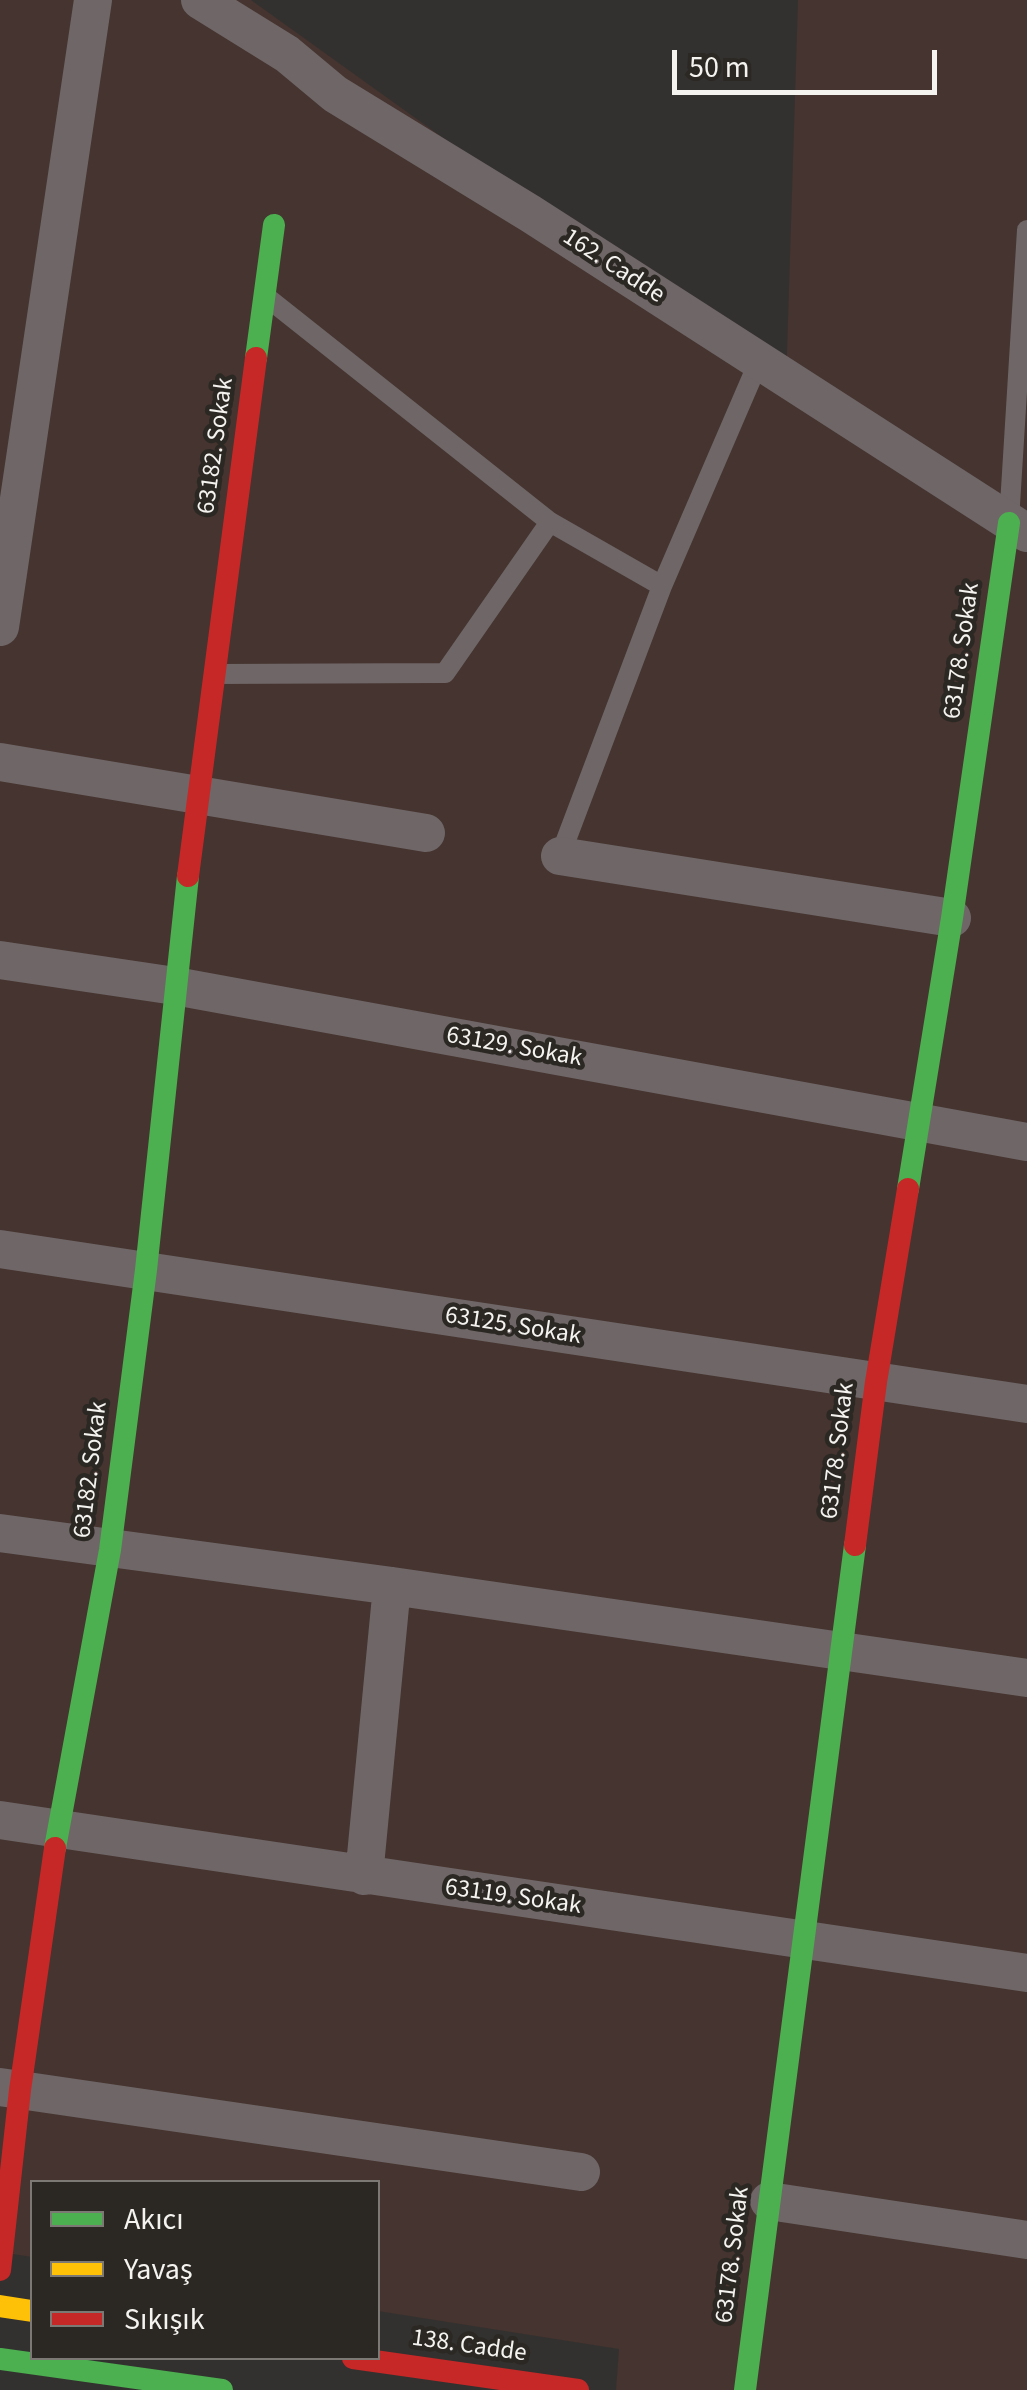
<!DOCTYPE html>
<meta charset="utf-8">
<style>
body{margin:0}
#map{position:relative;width:1027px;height:2390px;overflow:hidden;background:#33312f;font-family:"Source Sans 3",sans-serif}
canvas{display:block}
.legend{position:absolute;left:30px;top:2180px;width:350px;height:180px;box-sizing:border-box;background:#2b2823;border:2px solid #7c7975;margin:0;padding:12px 18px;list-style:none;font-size:30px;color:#f5f3f0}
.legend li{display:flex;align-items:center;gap:20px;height:50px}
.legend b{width:50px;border:2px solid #7c7975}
.scale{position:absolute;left:672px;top:50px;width:265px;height:45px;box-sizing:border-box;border:5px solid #f5f3f0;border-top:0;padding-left:12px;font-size:30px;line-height:35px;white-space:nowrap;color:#f5f3f0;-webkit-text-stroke:8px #2b2823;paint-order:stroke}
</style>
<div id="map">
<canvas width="1027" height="2390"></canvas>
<ul class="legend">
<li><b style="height:12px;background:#4caf50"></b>Akıcı</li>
<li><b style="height:12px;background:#ffc107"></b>Yavaş</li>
<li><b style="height:12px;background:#c62828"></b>Sıkışık</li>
</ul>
<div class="scale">50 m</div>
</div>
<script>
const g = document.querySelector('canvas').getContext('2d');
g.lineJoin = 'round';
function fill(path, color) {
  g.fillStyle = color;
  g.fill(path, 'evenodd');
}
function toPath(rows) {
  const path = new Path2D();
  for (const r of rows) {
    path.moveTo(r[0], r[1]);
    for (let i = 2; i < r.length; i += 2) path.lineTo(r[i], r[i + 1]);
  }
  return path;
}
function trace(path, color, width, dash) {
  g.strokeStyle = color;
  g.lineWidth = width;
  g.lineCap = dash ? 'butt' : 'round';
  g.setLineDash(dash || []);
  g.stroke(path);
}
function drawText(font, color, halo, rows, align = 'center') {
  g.font = font + ' "Source Sans 3",sans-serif';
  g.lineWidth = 9;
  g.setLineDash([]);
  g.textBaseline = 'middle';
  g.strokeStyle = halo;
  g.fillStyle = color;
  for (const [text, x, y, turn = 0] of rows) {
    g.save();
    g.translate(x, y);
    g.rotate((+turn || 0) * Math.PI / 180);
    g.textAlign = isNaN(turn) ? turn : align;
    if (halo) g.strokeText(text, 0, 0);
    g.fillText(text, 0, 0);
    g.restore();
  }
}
const industrial = toPath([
 [0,0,251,0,786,384,798,0,1027,0,1027,2390,616,2390,619,2349,378,2311,378,2182,32,2182,32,2257,0,2252]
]);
const lane = toPath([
 [269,299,550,522,662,586],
 [1009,521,1027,230],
 [216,674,445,673,550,522],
 [560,856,662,586,759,361]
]);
const street = toPath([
 [200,0,287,54,335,94,531,214,1027,533],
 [0,627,93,0],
 [0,762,426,833],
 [560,856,952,918],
 [0,960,175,986,1027,1142],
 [0,1249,1027,1404],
 [0,1533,392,1586],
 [0,1820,1027,1973],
 [364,1876,392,1586,1027,1678],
 [0,2087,581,2172],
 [769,2201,1027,2240]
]);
const fast = toPath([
 [256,358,274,225],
 [908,1189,952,918,1009,523],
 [55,1848,110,1550,146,1270,188,876],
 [0,2359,222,2390],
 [745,2390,855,1545]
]);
const slow = toPath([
 [0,2306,32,2311]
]);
const jam = toPath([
 [188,876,256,358],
 [855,1545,876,1382,908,1189],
 [0,2270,20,2090,55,1848],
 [353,2358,578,2390]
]);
const streetNames = [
 ["162. Cadde",613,267,33],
 ["63182. Sokak",217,446,-82],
 ["63178. Sokak",963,651,-82],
 ["63129. Sokak",514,1048,10],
 ["63125. Sokak",513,1327,9],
 ["63178. Sokak",839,1451,-83],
 ["63182. Sokak",92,1470,-83],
 ["63119. Sokak",513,1898,8],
 ["63178. Sokak",734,2255,-83],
 ["138. Cadde",469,2347,8]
];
fill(industrial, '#45342f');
trace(lane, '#6f6667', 20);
trace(street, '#6f6667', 38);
trace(fast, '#4caf50', 22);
trace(slow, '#ffc107', 22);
trace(jam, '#c62828', 22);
drawText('25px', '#f5f3f0', '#2b2823', streetNames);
</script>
